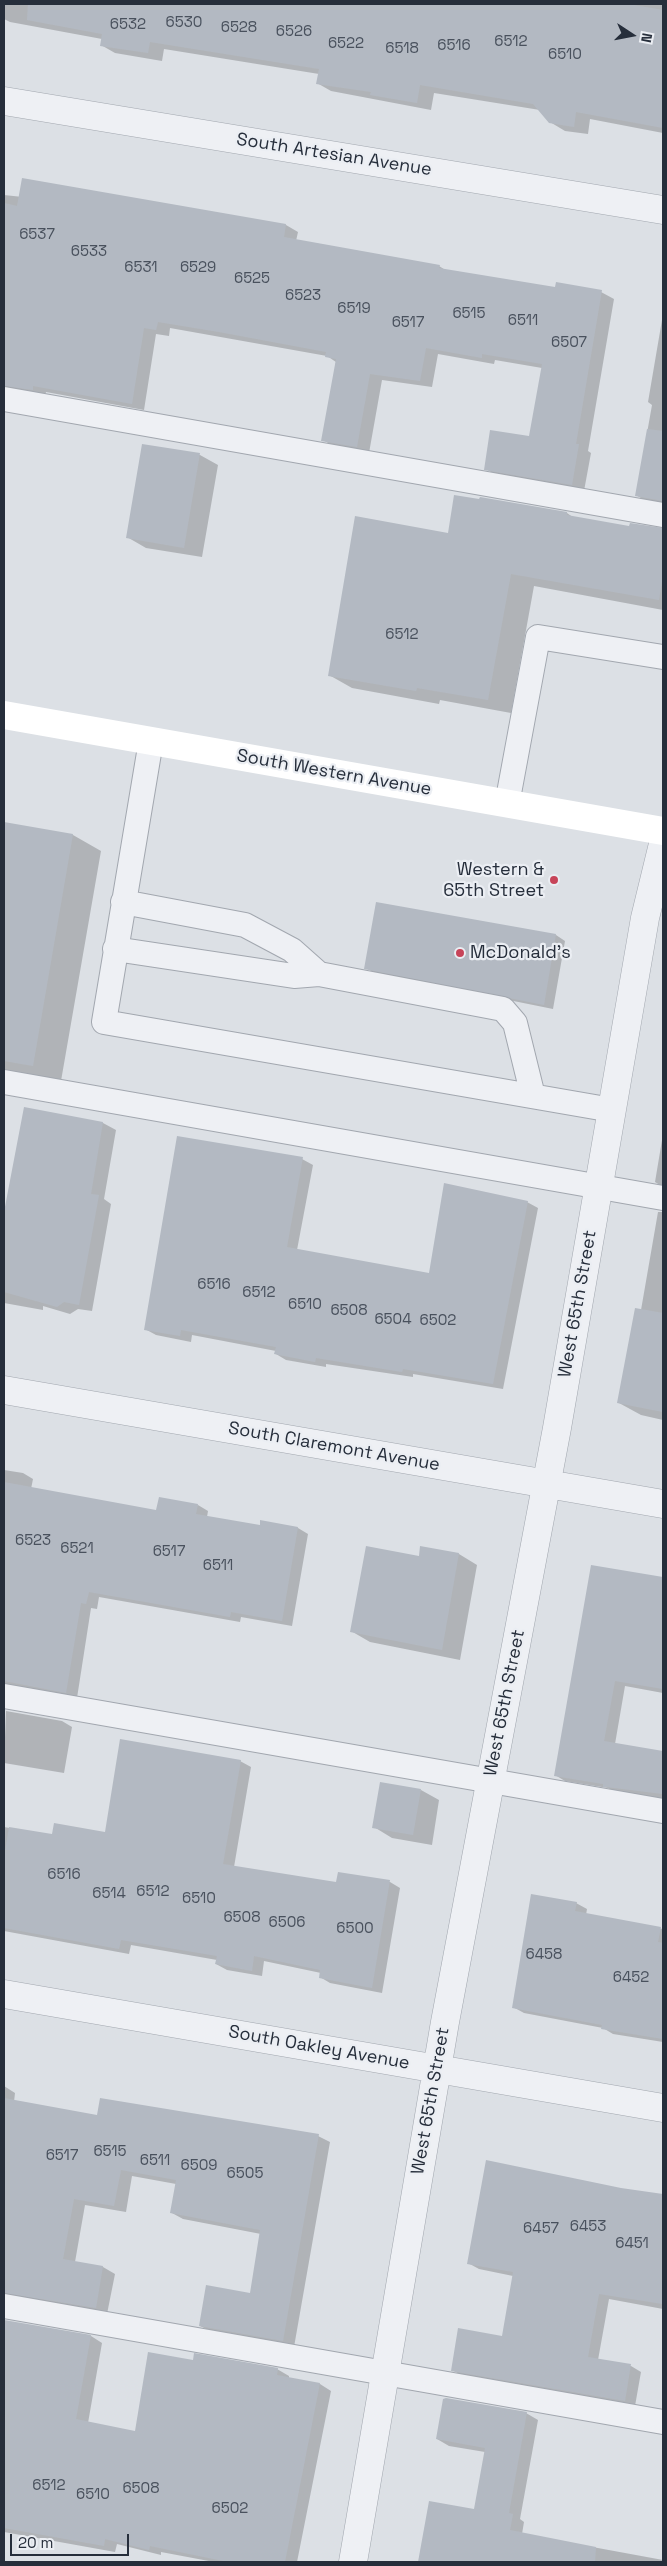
<!DOCTYPE html>
<style>
body{margin:0}
#map{position:relative;width:667px;height:2566px;overflow:hidden;background:#dce0e5;font-family:"Space Grotesk",sans-serif}
canvas{display:block}
.frame{position:absolute;inset:0;border:5px solid #262e3b;pointer-events:none}
.north{position:absolute;left:607px;top:10px;width:50px;height:50px;-webkit-text-stroke:4px #ebeef3;paint-order:stroke;rotate:101deg;font-size:14px;font-weight:700;line-height:20px;text-align:center;color:#262e3b}
.north::after{content:'';display:block;margin:auto;width:18px;height:22px;background:#262e3b;clip-path:polygon(50% 0,100% 100%,50% 72%,0 100%)}
.scale{position:absolute;left:10px;top:2534px;width:119px;height:22px;box-sizing:border-box;border:2px solid #262e3b;border-top:0;padding-left:6px;font-size:15px;line-height:18px;white-space:nowrap;color:#262e3b;-webkit-text-stroke:4px #ebeef3;paint-order:stroke}
</style>
<div id="map">
<canvas width="667" height="2566"></canvas>
<div class="frame"></div>
<div class="north">N</div>
<div class="scale">20 m</div>
</div>
<script>
const g = document.querySelector('canvas').getContext('2d');
g.lineJoin = 'round';
function fill(path, color) {
  g.fillStyle = color;
  g.fill(path, 'evenodd');
}
function toPath(rows) {
  const path = new Path2D();
  for (const r of rows) {
    path.moveTo(r[0], r[1]);
    for (let i = 2; i < r.length; i += 2) path.lineTo(r[i], r[i + 1]);
  }
  return path;
}
function trace(path, color, width, dash) {
  g.strokeStyle = color;
  g.lineWidth = width;
  g.lineCap = dash ? 'butt' : 'round';
  g.setLineDash(dash || []);
  g.stroke(path);
}
function drawText(font, color, halo, rows, align = 'center') {
  g.font = font + ' "Space Grotesk",sans-serif';
  g.lineWidth = 4.5;
  g.setLineDash([]);
  g.textBaseline = 'middle';
  g.strokeStyle = halo;
  g.fillStyle = color;
  for (const [text, x, y, turn = 0] of rows) {
    g.save();
    g.translate(x, y);
    g.rotate((+turn || 0) * Math.PI / 180);
    g.textAlign = isNaN(turn) ? turn : align;
    if (halo) g.strokeText(text, 0, 0);
    g.fillText(text, 0, 0);
    g.restore();
  }
}
const shadow = toPath([
 [4,4,663,4,663,133,590,119,588,134,565,131,550,122,540,110,434,93,431,110,331,91,317,83,319,74,164,49,162,61,115,53,101,45,102,39,10,22,4,19],
 [4,195,286,225,298,232,296,241,439,266,447,271,556,288,601,292,614,299,588,451,591,453,584,491,498,476,486,469,530,438,542,368,495,360,494,364,438,354,432,387,382,380,369,453,335,447,323,440,336,362,327,356,170,328,169,336,156,334,144,410,46,392,45,396,4,388],
 [663,314,663,507,652,505,636,495,652,405,648,402],
 [143,445,200,455,218,465,202,557,146,548,127,537],
 [567,513,574,518,630,528,663,529,663,610,534,586,511,713,440,700,439,704,352,688,329,675,449,534],
 [4,824,73,835,101,851,61,1081,4,1071],
 [556,935,565,941,553,1009,375,973,366,968],
 [25,1109,103,1123,116,1130,104,1199,111,1204,92,1311,78,1309,70,1314,43,1306,43,1310,4,1303,4,1216],
 [663,1134,663,1187,655,1182],
 [302,1159,313,1165,297,1250,430,1274,527,1202,538,1208,503,1389,413,1374,413,1377,326,1364,326,1367,286,1360,276,1354,276,1351,192,1335,191,1342,156,1335,145,1329],
 [658,1212,663,1212,663,1420,641,1415,619,1403,641,1310],
 [4,1470,23,1473,33,1479,31,1489,157,1512,198,1505,208,1511,207,1517,261,1527,298,1528,308,1534,292,1626,241,1617,240,1622,99,1597,97,1609,91,1608,77,1698,4,1695,4,1604,8,1582,4,1582],
 [421,1547,459,1554,477,1565,460,1660,370,1642,351,1631,420,1557],
 [592,1566,663,1578,663,1693,625,1686,615,1744,663,1753,663,1799,615,1792,608,1788,565,1781,555,1775],
 [6,1711,62,1721,72,1727,64,1773,4,1763],
 [240,1761,251,1767,234,1867,337,1884,339,1873,390,1882,400,1888,382,1993,330,1983,320,1977,321,1973,264,1961,262,1976,227,1970,216,1964,217,1960,131,1945,129,1954,4,1931,4,1827,53,1836,106,1833],
 [421,1790,439,1800,432,1845,392,1838,374,1827],
 [576,1903,587,1909,586,1915,663,1929,663,2042,613,2034,603,2028,524,2013,513,2007],
 [4,2086,15,2093,14,2102,98,2117,318,2136,330,2142,294,2347,212,2332,200,2326,251,2295,261,2234,183,2219,172,2213,176,2184,132,2176,126,2212,85,2205,75,2262,103,2267,115,2274,107,2314,4,2306],
 [621,2189,663,2196,663,2309,609,2299,598,2360,631,2366,641,2372,635,2406,463,2376,452,2370,503,2337,513,2276,479,2269,468,2263],
 [4,2317,5,2321,91,2336,102,2343,88,2423,136,2433,194,2361,277,2369,289,2376,289,2378,320,2384,331,2391,297,2562,214,2562,161,2552,161,2555,117,2544,115,2552,4,2532],
 [526,2413,538,2420,520,2519,524,2522,522,2534,663,2560,663,2562,419,2562,430,2502,475,2510,485,2452,449,2446,437,2439]
]);
const building = toPath([
 [28,4,628,4,663,10,663,128,576,112,574,127,549,123,533,104,420,85,417,103,370,95,371,92,316,84,319,69,150,42,148,53,100,46,102,34,27,20],
 [22,178,286,224,284,237,440,265,439,268,555,287,556,282,602,290,576,444,579,444,572,485,484,470,490,430,529,436,542,364,482,354,482,358,426,348,420,381,370,374,357,447,321,441,336,359,325,357,326,352,219,332,158,322,156,330,144,328,132,404,33,386,33,390,4,386,4,203,17,206],
 [647,429,663,431,663,501,635,496],
 [142,444,200,453,184,548,126,538],
 [454,495,479,499,480,497,567,512,567,515,629,526,630,523,663,528,663,575,659,600,511,574,488,700,417,688,416,691,328,676,355,516,448,533],
 [4,822,73,834,33,1066,4,1061],
 [376,902,556,934,544,1005,364,969],
 [24,1107,103,1122,91,1194,99,1195,79,1305,64,1302,57,1307,4,1292,4,1212],
 [177,1136,303,1157,287,1247,429,1273,444,1183,528,1201,493,1384,403,1369,402,1372,316,1358,315,1362,274,1354,276,1347,181,1330,180,1336,144,1330],
 [635,1308,663,1313,663,1412,617,1403],
 [4,1482,156,1510,159,1497,198,1504,196,1514,260,1525,260,1520,298,1527,282,1621,231,1612,230,1617,89,1592,86,1604,81,1603,66,1693,4,1681],
 [366,1546,419,1556,420,1546,459,1553,442,1650,350,1632],
 [591,1565,663,1577,663,1689,615,1681,604,1741,663,1751,663,1794,606,1787,603,1787,603,1784,554,1776],
 [120,1739,241,1760,223,1864,336,1882,338,1872,390,1880,372,1988,319,1978,320,1970,254,1956,252,1971,215,1964,217,1956,121,1940,119,1949,4,1928,4,1858,9,1827,52,1834,54,1823,105,1832],
 [380,1782,421,1789,413,1835,372,1828],
 [531,1894,577,1902,575,1911,661,1927,658,1942,663,1943,663,2039,601,2029,602,2025,512,2008],
 [4,2098,97,2115,100,2098,319,2134,283,2341,199,2326,206,2285,250,2293,260,2230,170,2213,176,2180,121,2170,114,2206,74,2199,63,2259,103,2266,96,2308,4,2293],
 [486,2160,621,2188,663,2194,663,2304,599,2294,588,2357,631,2364,625,2401,451,2371,458,2328,502,2336,513,2272,467,2264],
 [4,2320,91,2335,76,2419,135,2431,148,2352,193,2360,194,2353,278,2368,277,2375,320,2383,285,2562,228,2562,150,2546,149,2550,105,2539,104,2546,4,2528],
 [446,2398,527,2412,509,2513,513,2514,510,2530,596,2547,595,2562,418,2562,429,2501,474,2509,485,2448,436,2439,443,2399]
]);
const lane = toPath([
 [4,399,663,515],
 [151,741,104,1022,612,1110],
 [507,804,538,637,663,657],
 [123,902,245,925,292,950,319,974],
 [115,949,294,976,319,974,503,1009,515,1023,533,1096],
 [4,1082,663,1198],
 [4,1696,663,1811],
 [4,2306,663,2422]
]);
const street = toPath([
 [4,101,663,210],
 [4,1390,663,1504],
 [4,1994,663,2108],
 [353,2562,445,2022,557,1428,645,918,663,844]
]);
const secondary = toPath([
 [4,715,663,831]
]);
const markers = [
 [554,880,5,"#c74459"],
 [460,953,5,"#c74459"]
];
const numberNames = [
 ["6530",184,23],
 ["6532",128,25],
 ["6528",239,28],
 ["6526",294,32],
 ["6512",511,42],
 ["6522",346,44],
 ["6516",454,46],
 ["6518",402,49],
 ["6510",565,55],
 ["6537",37,235],
 ["6533",89,252],
 ["6531",141,268],
 ["6529",198,268],
 ["6525",252,279],
 ["6523",303,296],
 ["6519",354,309],
 ["6515",469,314],
 ["6511",523,321],
 ["6517",408,323],
 ["6507",569,343],
 ["6512",402,635],
 ["6516",214,1285],
 ["6512",259,1293],
 ["6510",305,1305],
 ["6508",349,1311],
 ["6504",393,1320],
 ["6502",438,1321],
 ["6523",33,1541],
 ["6521",77,1549],
 ["6517",169,1552],
 ["6511",218,1566],
 ["6516",64,1875],
 ["6512",153,1892],
 ["6514",109,1894],
 ["6510",199,1899],
 ["6508",242,1918],
 ["6506",287,1923],
 ["6500",355,1929],
 ["6458",544,1955],
 ["6452",631,1978],
 ["6515",110,2152],
 ["6517",62,2156],
 ["6511",155,2161],
 ["6509",199,2166],
 ["6505",245,2174],
 ["6453",588,2227],
 ["6457",541,2229],
 ["6451",632,2244],
 ["6512",49,2486],
 ["6508",141,2489],
 ["6510",93,2495],
 ["6502",230,2509]
];
const streetNames = [
 ["South Artesian Avenue",334,155,9],
 ["South Western Avenue",334,773,10],
 ["West 65th Street",578,1304,-80],
 ["South Claremont Avenue",334,1447,10],
 ["West 65th Street",505,1703,-79],
 ["South Oakley Avenue",319,2048,10],
 ["West 65th Street",431,2101,-80]
];
const poiNames = [
 ["Western &",544,870],
 ["65th Street",544,891],
 ["McDonald's",470,953,"left"]
];
fill(shadow, '#0003');
fill(building, '#b3b9c2');
trace(lane, '#a2a7af', 26);
trace(street, '#a2a7af', 29);
trace(lane, '#eef0f4', 24);
trace(street, '#eef0f4', 28);
trace(secondary, '#fff', 28);
for (const [x, y, r, color] of markers) {
  const dot = new Path2D();
  dot.arc(x, y, r, 0, 2 * Math.PI);
  g.fillStyle = color;
  g.fill(dot);
  trace(dot, '#ebeef3', 2);
}
drawText('15px', '#49515d', null, numberNames);
drawText('18px', '#262e3b', '#ebeef3', streetNames);
drawText('18px', '#262e3b', '#ebeef3', poiNames, 'right');
</script>
